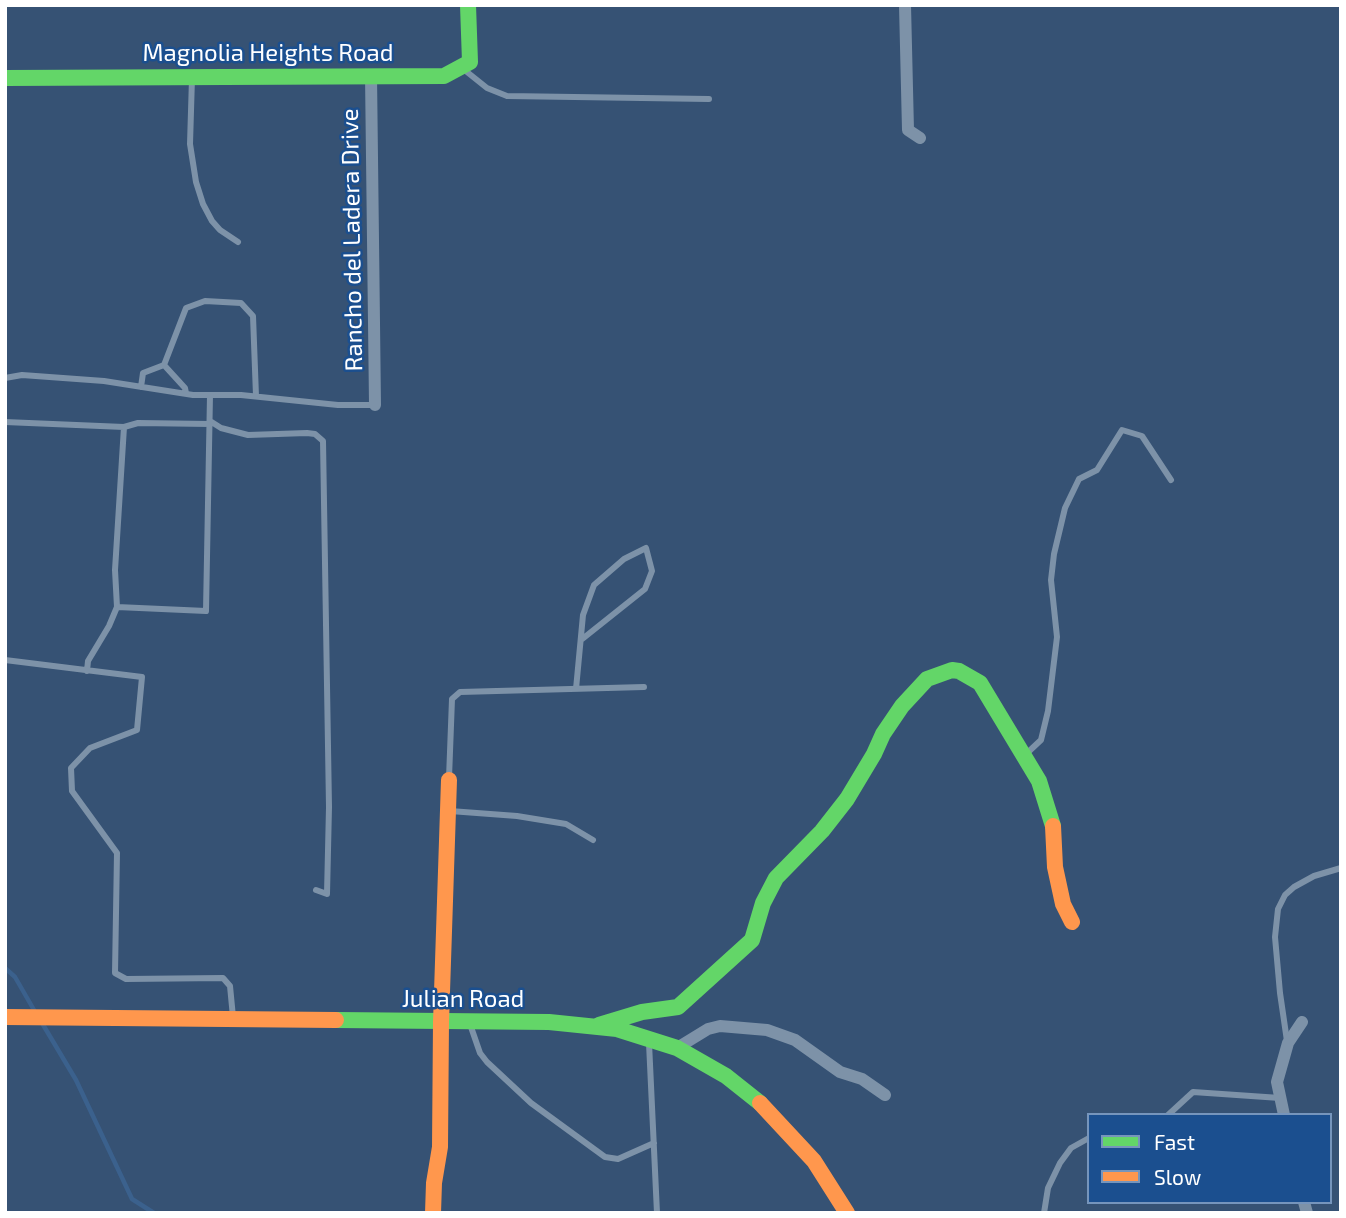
<!DOCTYPE html>
<style>
body{margin:0}
#map{position:relative;width:1346px;height:1218px;overflow:hidden;background:#365274;font-family:"Exo 2",sans-serif}
canvas{display:block}
.frame{position:absolute;inset:0;border:7px solid #fff;pointer-events:none}
.legend{position:absolute;left:1087px;top:1113px;width:245px;height:91px;box-sizing:border-box;background:#1b4f8f;border:2px solid #7695bc;margin:0;padding:9px 12px;list-style:none;font-size:21px;color:#fff}
.legend li{display:flex;align-items:center;gap:14px;height:35px}
.legend b{width:35px;border:2px solid #7695bc}
</style>
<div id="map">
<canvas width="1346" height="1218"></canvas>
<div class="frame"></div>
<ul class="legend">
<li><b style="height:9px;background:#63d668"></b>Fast</li>
<li><b style="height:9px;background:#ff974d"></b>Slow</li>
</ul>
</div>
<script>
const g = document.querySelector('canvas').getContext('2d');
g.lineJoin = 'round';
function toPath(rows) {
  const path = new Path2D();
  for (const r of rows) {
    path.moveTo(r[0], r[1]);
    for (let i = 2; i < r.length; i += 2) path.lineTo(r[i], r[i + 1]);
  }
  return path;
}
function trace(path, color, width, dash) {
  g.strokeStyle = color;
  g.lineWidth = width;
  g.lineCap = dash ? 'butt' : 'round';
  g.setLineDash(dash || []);
  g.stroke(path);
}
function drawText(font, color, halo, rows, align = 'center') {
  g.font = font + ' "Exo 2",sans-serif';
  g.lineWidth = 5;
  g.setLineDash([]);
  g.textBaseline = 'middle';
  g.strokeStyle = halo;
  g.fillStyle = color;
  for (const [text, x, y, turn = 0] of rows) {
    g.save();
    g.translate(x, y);
    g.rotate((+turn || 0) * Math.PI / 180);
    g.textAlign = isNaN(turn) ? turn : align;
    if (halo) g.strokeText(text, 0, 0);
    g.fillText(text, 0, 0);
    g.restore();
  }
}
const stream = toPath([
 [5,968,15,977,34,1010],
 [42,1023,76,1080,132,1199,154,1213]
]);
const lane = toPath([
 [462,68,487,88,507,96,709,99],
 [192,78,190,144,196,182,203,204,212,221,220,230,238,242],
 [164,365,185,388,186,393],
 [5,378,22,375,104,381,193,395,241,395,338,405,375,405],
 [141,387,143,373,164,365,186,308,205,301,241,303,253,316,256,396],
 [210,421,221,428,248,435,307,433,315,434,323,441,329,807,327,894,316,890],
 [5,422,124,427],
 [117,607,115,570,124,427,138,423,210,424],
 [5,660,142,677,137,730,90,748,71,768,72,791,117,853,115,973,126,979,223,978,230,986,233,1017],
 [87,671,88,661,109,626,117,607,206,611,210,395],
 [576,689,583,615,594,585,624,559,646,548,652,571,645,589,581,640],
 [1025,755,1041,740,1048,711,1057,637,1051,580,1054,554,1065,508,1079,479,1097,470,1122,430,1142,436,1171,480],
 [449,778,452,699,460,692,644,687],
 [450,811,517,816,566,824,593,840],
 [471,1027,480,1053,487,1062,531,1103,605,1157,618,1159,654,1143],
 [1287,1041,1280,993,1275,937,1278,909,1285,895,1294,887,1314,876,1341,868],
 [649,1043,657,1213],
 [1168,1115,1193,1092,1280,1098],
 [1044,1213,1048,1188,1060,1163,1071,1148,1089,1138]
]);
const street = toPath([
 [905,5,908,130,920,138],
 [371,75,375,405],
 [677,1048,708,1029,720,1026,767,1030,795,1040,840,1072,862,1079,885,1095],
 [1284,1115,1277,1082,1288,1043,1302,1022],
 [1304,1202,1307,1213]
]);
const fast = toPath([
 [5,78,444,76,470,62,468,5],
 [336,1020,549,1022,617,1029,677,1048,726,1076,760,1103],
 [599,1025,642,1012,678,1007,752,940,763,903,776,878,822,831,847,799,874,754,883,734,902,706,927,679,952,670,959,671,980,683,1039,781,1053,826]
]);
const slow = toPath([
 [1053,826,1055,867,1063,904,1072,922],
 [5,1017,336,1020],
 [760,1103,814,1161,847,1213],
 [433,1213,434,1183,440,1147,441,1022,449,780]
]);
const streetNames = [
 ["Magnolia Heights Road",268,53],
 ["Rancho del Ladera Drive",352,240,-91],
 ["Julian Road",463,999]
];
trace(stream, '#3b618d', 4.5);
trace(lane, '#7d92a8', 6);
trace(street, '#7d92a8', 12);
trace(fast, '#63d668', 16);
trace(slow, '#ff974d', 16);
drawText('24px', '#fff', '#1b4f8f', streetNames);
</script>
